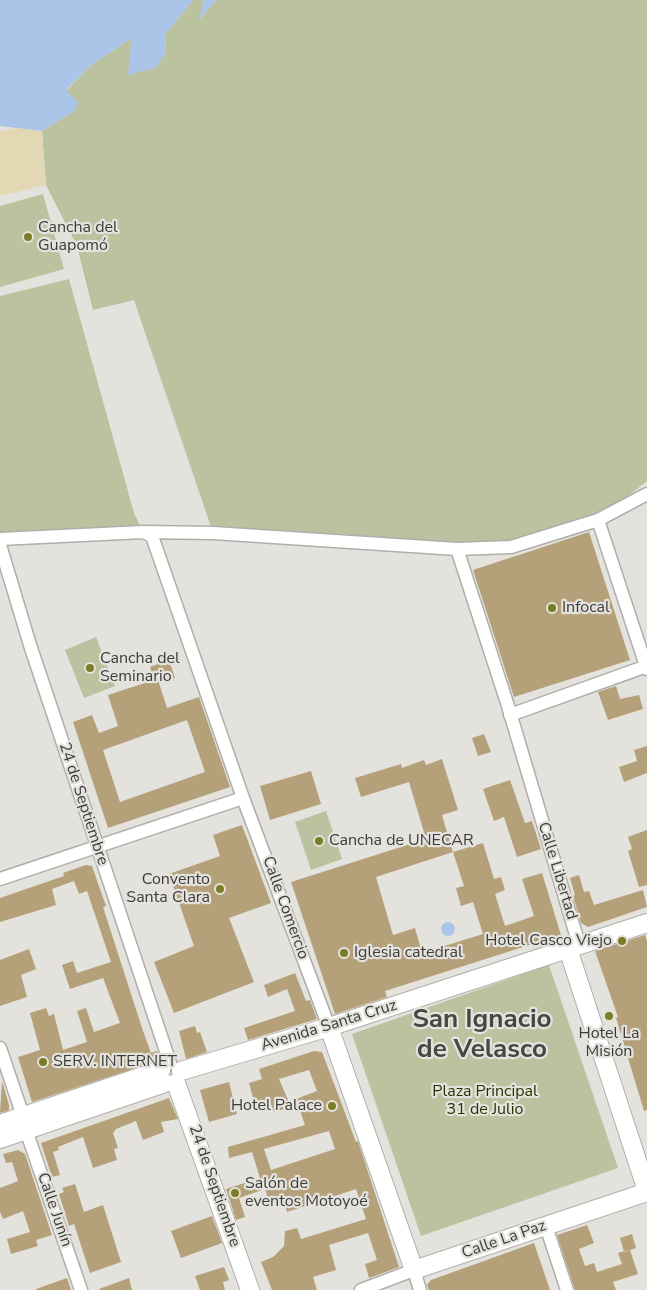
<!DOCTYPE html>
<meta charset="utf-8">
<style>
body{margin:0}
canvas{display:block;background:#e4e2dd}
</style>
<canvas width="647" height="1290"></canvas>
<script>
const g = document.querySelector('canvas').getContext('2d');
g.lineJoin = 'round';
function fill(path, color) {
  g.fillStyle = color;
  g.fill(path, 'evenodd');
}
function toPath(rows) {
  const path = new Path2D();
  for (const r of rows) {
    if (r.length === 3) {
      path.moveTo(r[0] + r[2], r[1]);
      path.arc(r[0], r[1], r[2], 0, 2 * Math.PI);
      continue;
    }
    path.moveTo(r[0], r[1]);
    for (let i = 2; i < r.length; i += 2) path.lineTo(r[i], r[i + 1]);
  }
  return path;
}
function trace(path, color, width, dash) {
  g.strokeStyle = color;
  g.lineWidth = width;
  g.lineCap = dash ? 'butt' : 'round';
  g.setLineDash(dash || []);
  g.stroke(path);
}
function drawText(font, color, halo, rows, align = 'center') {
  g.font = font + ' "Nunito Sans",sans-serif';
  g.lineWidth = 4.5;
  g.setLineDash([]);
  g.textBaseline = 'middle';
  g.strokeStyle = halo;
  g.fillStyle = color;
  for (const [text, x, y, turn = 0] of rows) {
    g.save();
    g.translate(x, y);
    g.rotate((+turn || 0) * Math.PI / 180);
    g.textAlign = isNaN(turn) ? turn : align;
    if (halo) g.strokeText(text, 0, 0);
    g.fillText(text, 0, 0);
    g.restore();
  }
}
const green = toPath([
 [193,0,204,0,200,19,216,0,647,0,647,481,598,520,511,547,213,533,134,300,93,310,77,246,46,185,42,131,74,111,66,91,90,66,133,37,165,54,166,33],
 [43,194,64,269,0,287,0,206],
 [69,279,134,513,143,532,0,539,0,296],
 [96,637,115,686,84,698,65,650],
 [326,811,342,859,311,870,295,822],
 [549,965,618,1168,421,1236,352,1034]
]);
const sand = toPath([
 [16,128,42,131,46,185,0,196,0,131]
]);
const water = toPath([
 [0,0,193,0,166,33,165,54,155,68,128,75,132,38,90,66,66,90,78,102,74,111,42,131,0,126],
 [204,0,216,0,199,20],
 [448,929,7]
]);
const building = toPath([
 [589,532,630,660,514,697,473,570],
 [169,660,175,678,159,683,167,708,199,697,230,787,108,828,73,722,92,715,99,733,118,726,108,695,154,680,150,667],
 [187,720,205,772,120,802,103,750],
 [616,686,620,699,639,695,643,709,608,720,598,692],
 [484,734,491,752,478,756,472,738],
 [647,746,647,773,624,782,619,767,637,761,634,750],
 [442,759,458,810,442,815,453,852,483,843,494,879,501,877,505,890,495,894,505,926,534,916,522,879,542,873,561,935,385,991,387,997,335,1014,291,882,426,839,409,782,361,797,355,778,401,764,402,768,424,760,426,765],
 [453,852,464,886,456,888,461,906,473,902,483,934,422,953,415,928,393,935,376,877],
 [311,771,321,804,270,820,260,786],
 [510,780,525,823,532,821,541,849,517,857,504,817,494,821,483,789],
 [242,825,271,903,229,918,254,982,174,1013,154,962,194,946,169,874,220,856,213,835],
 [647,830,647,885,639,887,628,851,632,849,628,837],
 [86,865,92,866,106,906,103,907,142,1028,151,1053,157,1051,160,1060,32,1102,18,1057,40,1050,30,1013,46,1008,49,1016,54,1014,63,1050,87,1042,77,1011,86,1008,94,1032,120,1023,103,978,70,989,62,965,73,961,77,973,111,962,87,891,79,894,74,881,52,889,56,905,0,922,0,898,64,876,63,873],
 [579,875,584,892,589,891,594,905,643,890,647,907,588,927,581,923,573,896,575,895,570,878],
 [645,935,647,941,647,1110,644,1111,616,1018,618,1017,595,951],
 [29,949,36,969,21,975,27,997,0,1006,0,960],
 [295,973,306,1001,310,1000,317,1019,248,1040,244,1028,295,1011,287,989,268,997,264,985],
 [195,1026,197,1033,200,1032,207,1052,186,1059,179,1031],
 [314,1051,322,1052,356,1142,358,1141,399,1267,369,1278,365,1264,377,1260,368,1233,329,1245,336,1270,313,1277,317,1290,272,1290,261,1262,273,1257,284,1246,285,1231,297,1228,301,1239,366,1219,356,1189,287,1212,285,1204,271,1208,265,1189,239,1198,245,1217,236,1220,226,1189,260,1178,252,1152,229,1158,228,1147,305,1125,296,1099,317,1091,309,1070,279,1079,291,1107,274,1112,271,1104,256,1109,249,1083,262,1079,259,1069],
 [329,1131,335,1149,271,1170,264,1149],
 [2,1081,9,1105,9,1110,0,1113],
 [229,1082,237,1114,209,1122,200,1090],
 [169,1098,178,1119,161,1122,164,1132,143,1140,136,1121,116,1129,113,1133,118,1148,114,1149,117,1160,93,1168,83,1137,58,1147,59,1150,53,1152,60,1175,52,1177,41,1143],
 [18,1150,25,1154,52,1235,36,1240,38,1246,11,1254,7,1239,30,1232,23,1211,3,1219,0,1212,0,1188,18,1181,12,1162,6,1163,3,1154],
 [75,1184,84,1212,103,1205,121,1262,90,1273,74,1224,69,1226,59,1194,64,1192,62,1188],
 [212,1216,222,1243,181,1258,171,1231],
 [587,1225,594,1243,579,1249,585,1266,594,1263,597,1272,622,1264,618,1253,628,1250,624,1252,620,1238,632,1234,636,1248,630,1250,638,1274,613,1282,616,1290,575,1290,557,1235],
 [534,1243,550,1290,429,1290,427,1285,431,1280],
 [224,1267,229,1280,223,1282,225,1290,200,1290,195,1276],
 [67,1278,71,1290,36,1290,36,1289],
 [129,1278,132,1290,100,1290,99,1289]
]);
const street = toPath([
 [598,520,647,669],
 [143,532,152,536,243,798,329,1027],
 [0,539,143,532,213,533,457,549,511,547,598,520,647,494],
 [0,545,30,645,170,1063],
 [457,549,508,706,577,938,568,949],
 [510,715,647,666],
 [0,879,243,798],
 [0,1048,23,1116],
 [26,1130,81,1290],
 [546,1226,567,1290],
 [361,1290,414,1270,420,1290]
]);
const secondary = toPath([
 [568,949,647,1191],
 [329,1027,414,1270,647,1192],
 [181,1071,329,1027,647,923],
 [176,1083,250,1290],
 [0,1124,161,1070],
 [0,1139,165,1083]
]);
const markers = [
 [28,237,5,"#7b7d26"],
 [552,608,5,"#7b7d26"],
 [90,668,5,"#7b7d26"],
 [319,841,5,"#7b7d26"],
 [220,889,5,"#7b7d26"],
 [622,941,5,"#7b7d26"],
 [344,953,5,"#7b7d26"],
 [609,1016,5,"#7b7d26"],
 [43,1062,5,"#7b7d26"],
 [332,1106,5,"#7b7d26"],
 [235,1193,5,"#7b7d26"]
];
const poiNames = [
 ["Cancha del",38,228],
 ["Guapomó",38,246],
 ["Infocal",562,608],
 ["Cancha del",100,659],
 ["Seminario",100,677],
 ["Cancha de UNECAR",329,841],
 ["Convento",210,880,"right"],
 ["Santa Clara",210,898,"right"],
 ["Hotel Casco Viejo",612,941,"right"],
 ["Iglesia catedral",354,953],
 ["Hotel La",609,1034,"center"],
 ["Misión",609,1052,"center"],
 ["SERV. INTERNET",53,1062],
 ["Hotel Palace",322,1106,"right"],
 ["Salón de",245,1184],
 ["eventos Motoyoé",245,1202]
];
const streetNames = [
 ["24 de Septiembre",83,804,72],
 ["Calle Libertad",557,871,73],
 ["Calle Comercio",285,908,70],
 ["Avenida Santa Cruz",329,1026,-17],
 ["24 de Septiembre",214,1186,71],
 ["Calle Junín",54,1210,71],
 ["Calle La Paz",504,1240,-19]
];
const parkNames = [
 ["Plaza Principal",485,1092],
 ["31 de Julio",485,1110]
];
const townNames = [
 ["San Ignacio",482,1021],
 ["de Velasco",482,1051]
];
fill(green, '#bac29f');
fill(sand, '#e2d9b4');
fill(water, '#abc5e9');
fill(building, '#b4a17a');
trace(street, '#b0aeaa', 15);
trace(secondary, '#b0aeaa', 20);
trace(street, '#fff', 12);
trace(secondary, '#fff', 18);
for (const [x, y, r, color] of markers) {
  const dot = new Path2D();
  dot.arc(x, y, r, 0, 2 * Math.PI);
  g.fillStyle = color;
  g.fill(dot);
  trace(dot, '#e4e2dd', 2);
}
drawText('16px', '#3d3c3a', '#e4e2dd', poiNames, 'left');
drawText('16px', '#3d3c3a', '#e4e2dd', streetNames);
drawText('16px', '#2b3200', '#e4e2dd', parkNames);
drawText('bold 26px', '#484642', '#e4e2dd', townNames);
</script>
